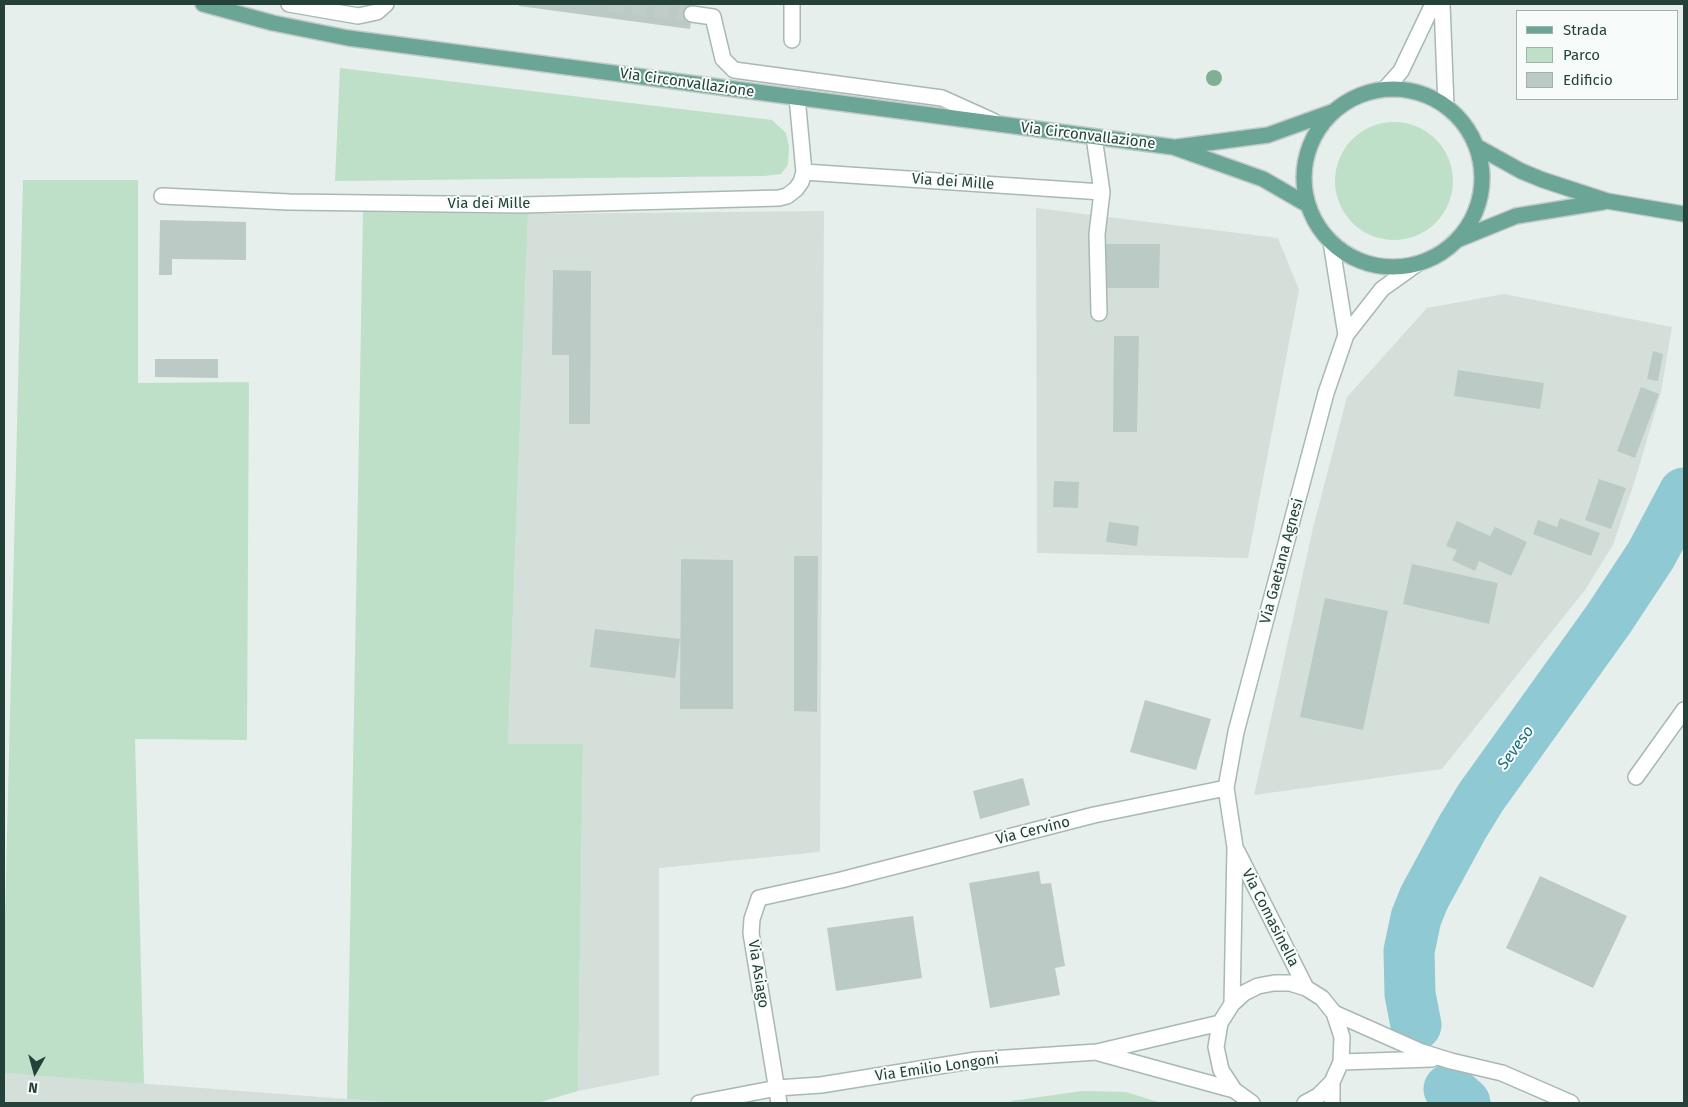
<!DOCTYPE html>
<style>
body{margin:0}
#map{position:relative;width:1688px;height:1107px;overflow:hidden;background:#e6efeb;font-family:"Fira Sans",sans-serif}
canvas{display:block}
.frame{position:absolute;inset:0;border:5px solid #24423a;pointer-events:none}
.legend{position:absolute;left:1516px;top:10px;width:162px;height:90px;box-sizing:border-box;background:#f7fbf9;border:1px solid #a3b1ad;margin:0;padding:6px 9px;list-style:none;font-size:15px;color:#24423a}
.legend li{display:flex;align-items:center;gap:10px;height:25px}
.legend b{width:25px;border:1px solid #a3b1ad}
.north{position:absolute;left:10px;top:1047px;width:50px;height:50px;-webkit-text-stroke:4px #f7fbf9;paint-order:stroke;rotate:187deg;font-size:14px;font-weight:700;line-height:20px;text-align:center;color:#24423a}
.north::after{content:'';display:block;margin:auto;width:18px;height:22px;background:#24423a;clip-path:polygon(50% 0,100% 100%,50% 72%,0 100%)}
</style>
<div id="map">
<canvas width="1688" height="1107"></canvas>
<div class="frame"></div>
<ul class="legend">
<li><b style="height:6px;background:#6aa596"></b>Strada</li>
<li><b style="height:14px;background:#bfe0c8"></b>Parco</li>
<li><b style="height:14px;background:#bbcac4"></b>Edificio</li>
</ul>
<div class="north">N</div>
</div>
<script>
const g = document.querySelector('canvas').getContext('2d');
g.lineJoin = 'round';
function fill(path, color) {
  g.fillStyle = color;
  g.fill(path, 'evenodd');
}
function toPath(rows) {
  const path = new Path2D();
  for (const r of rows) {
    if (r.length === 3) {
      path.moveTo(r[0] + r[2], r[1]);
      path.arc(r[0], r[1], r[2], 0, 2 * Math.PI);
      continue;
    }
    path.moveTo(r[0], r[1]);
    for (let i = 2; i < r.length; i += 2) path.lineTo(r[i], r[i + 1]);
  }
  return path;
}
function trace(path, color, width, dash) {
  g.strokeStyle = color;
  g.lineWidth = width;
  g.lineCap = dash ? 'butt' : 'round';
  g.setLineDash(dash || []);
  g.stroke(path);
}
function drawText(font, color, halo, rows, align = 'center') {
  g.font = font + ' "Fira Sans",sans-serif';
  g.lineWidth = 4;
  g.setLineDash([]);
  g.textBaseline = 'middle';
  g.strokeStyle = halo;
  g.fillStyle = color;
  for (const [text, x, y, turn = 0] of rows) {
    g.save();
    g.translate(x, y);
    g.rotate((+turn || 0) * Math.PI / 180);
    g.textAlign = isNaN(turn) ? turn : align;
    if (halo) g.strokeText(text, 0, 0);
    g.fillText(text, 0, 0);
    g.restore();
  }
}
const built = toPath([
 [1036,208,1278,238,1299,290,1248,558,1037,553],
 [824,211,820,852,659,868,659,1075,578,1091,583,745,508,744,528,214],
 [1504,294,1672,327,1661,392,1636,477,1613,545,1585,590,1442,769,1254,795,1313,528,1347,397,1427,308],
 [4,1073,347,1099,398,1103,4,1103]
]);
const green = toPath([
 [340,68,772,120,786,133,789,147,788,165,781,174,764,176,335,181],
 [1394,181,59],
 [23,180,138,180,138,383,249,382,249,374,247,740,135,739,144,1084,4,1073,4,958],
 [363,212,528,214,508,744,583,744,578,1091,537,1103,398,1103,347,1099],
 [1082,1091,1126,1092,1161,1103,1011,1103,1011,1101]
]);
const river = toPath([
 [1416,1025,1410,994,1409,951,1416,918,1424,898,1462,828,1481,797,1608,620,1651,555,1684,493],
 [1449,1089,1465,1103]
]);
const building = toPath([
 [519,4,693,4,690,29,519,6],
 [160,220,246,222,246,260,172,259,172,275,159,275],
 [1103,244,1160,244,1159,288,1103,288],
 [553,270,591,271,590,424,569,424,569,355,552,355],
 [1114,336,1139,336,1137,432,1113,432],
 [1653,351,1663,354,1658,381,1647,379],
 [155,359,218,359,218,378,155,377],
 [1458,370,1544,383,1540,409,1454,396],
 [1641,387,1659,394,1635,458,1617,451],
 [1599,479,1626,488,1611,529,1585,520],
 [1054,481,1079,482,1078,508,1053,507],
 [1560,518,1600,533,1591,556,1533,534,1538,520,1557,527],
 [1457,521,1490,536,1495,527,1527,542,1511,576,1479,561,1475,571,1452,560,1457,550,1446,546],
 [1109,522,1139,526,1137,546,1106,542],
 [794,556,818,556,817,712,794,711],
 [681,559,733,560,733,709,680,709],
 [1412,564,1498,583,1489,624,1403,604],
 [1325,598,1388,611,1363,730,1300,717],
 [595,629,680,639,675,678,590,667],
 [1145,700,1211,719,1196,770,1130,752],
 [1023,778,1030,805,980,819,973,791],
 [1039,871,1041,884,1051,883,1065,966,1055,968,1060,995,990,1008,969,883],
 [1540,876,1627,916,1593,988,1506,948],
 [913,916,922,978,836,991,827,928]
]);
const minorTunnel = toPath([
 [609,4,692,14]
]);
const minor = toPath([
 [289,4,358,16,377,12,386,4],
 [792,4,792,40],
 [1442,4,1446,106],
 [692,14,713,17,723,59,734,70,942,98,993,121],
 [1385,89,1401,71,1433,4],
 [1094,137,1102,192,1097,234,1099,313],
 [804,172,1102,192],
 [162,196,289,202,523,205,779,198,787,196,796,189,801,182,804,172,797,97],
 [1331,242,1346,335],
 [1636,777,1684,710],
 [1237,851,1306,988],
 [1232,1004,1235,847,1226,788,1236,732,1326,393,1346,335,1382,289,1417,264],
 [1334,1013,1422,1052,1451,1061,1502,1073,1571,1103],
 [1099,1053,1234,1090],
 [1341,1062,1432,1059],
 [1332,1082,1332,1103],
 [699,1103,777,1088,821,1085,976,1060,1097,1052,1220,1023],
 [779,1103,751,933,752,919,759,898,841,880,1094,815,1226,788],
 [1252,1103,1234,1090,1221,1070,1216,1047,1220,1023,1232,1004,1244,993,1258,986,1274,983,1290,983,1306,988,1322,998,1334,1013,1342,1037,1341,1062,1332,1082,1318,1096,1305,1103]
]);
const major = toPath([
 [203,4,273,23,348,38,1173,147,1263,179,1308,205],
 [1393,178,89],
 [1476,146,1521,171,1543,180,1607,201,1684,214],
 [1177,147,1268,135,1332,112],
 [1457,240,1516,216,1603,202]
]);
const trees = [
 [1214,78]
];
const streetNames = [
 ["Via Circonvallazione",687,83,8],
 ["Via Circonvallazione",1088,136,7],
 ["Via dei Mille",953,182,4],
 ["Via dei Mille",489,204],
 ["Via Gaetana Agnesi",1282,561,-75],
 ["Via Cervino",1033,831,-14],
 ["Via Comasinella",1270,918,63],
 ["Via Asiago",758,974,81],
 ["Via Emilio Longoni",937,1068,-8]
];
const waterNames = [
 ["Seveso",1516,748,-54]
];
fill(built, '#d4dfda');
fill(green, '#bfe0c8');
trace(river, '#8ec9d4', 51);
fill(building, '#bbcac4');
trace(minorTunnel, '#bfccc8', 15, [15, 8]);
trace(minor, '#a8b8b2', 18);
trace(major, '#c2cac8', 18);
trace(minor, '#fff', 15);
trace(major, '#6aa596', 15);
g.fillStyle = '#80af93';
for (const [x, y] of trees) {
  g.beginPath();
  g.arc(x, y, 8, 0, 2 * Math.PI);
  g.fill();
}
drawText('15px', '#24423a', '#f7fbf9', streetNames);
drawText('italic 16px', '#1c6f80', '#f7fbf9', waterNames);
</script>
